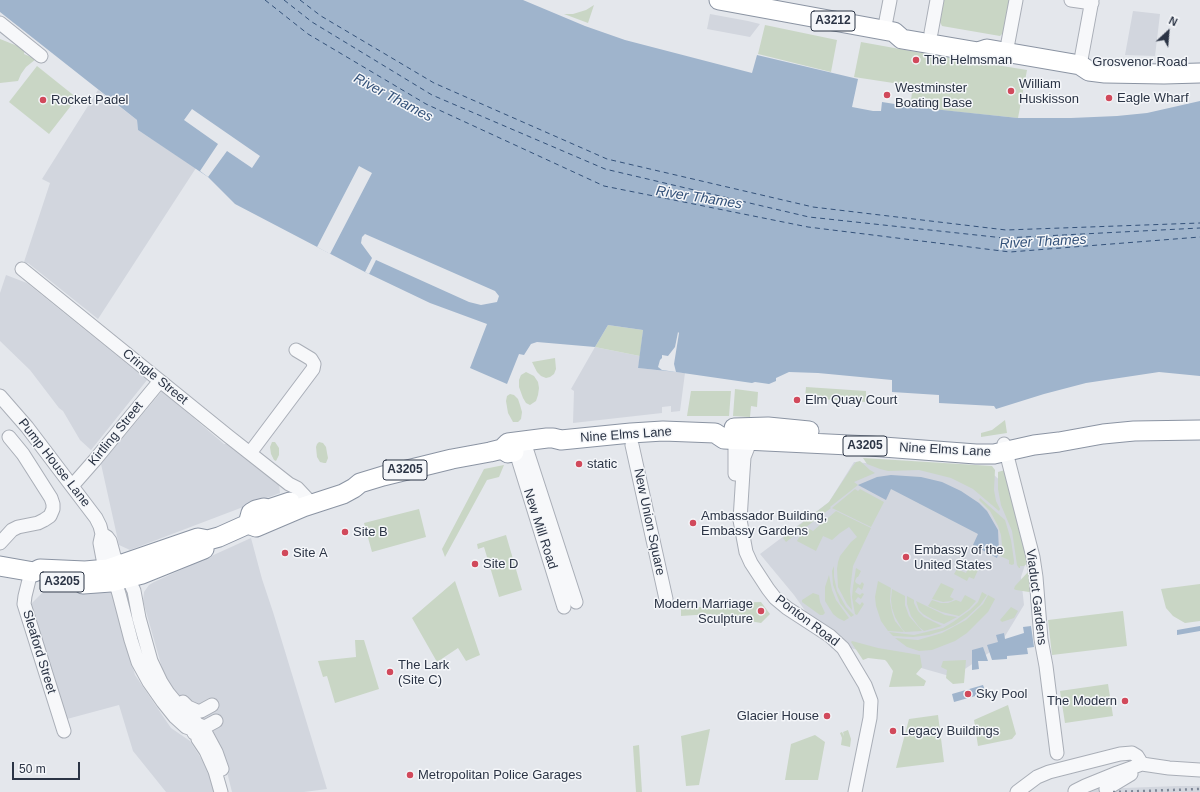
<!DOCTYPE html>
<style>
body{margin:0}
#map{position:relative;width:1200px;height:792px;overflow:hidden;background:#e4e7ec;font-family:Arial,sans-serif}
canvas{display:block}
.north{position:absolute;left:1148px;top:12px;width:40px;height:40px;-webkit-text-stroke:3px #f4f6f9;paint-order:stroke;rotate:26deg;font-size:11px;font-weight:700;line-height:16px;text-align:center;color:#2b3445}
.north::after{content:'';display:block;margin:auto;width:14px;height:18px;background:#2b3445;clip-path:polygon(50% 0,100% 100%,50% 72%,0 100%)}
.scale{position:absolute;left:12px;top:762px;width:68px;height:18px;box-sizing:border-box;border:2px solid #2b3445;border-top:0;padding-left:5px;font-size:12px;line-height:14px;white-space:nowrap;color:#2b3445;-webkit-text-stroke:3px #f4f6f9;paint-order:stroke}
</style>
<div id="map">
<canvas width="1200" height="792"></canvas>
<div class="north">N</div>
<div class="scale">50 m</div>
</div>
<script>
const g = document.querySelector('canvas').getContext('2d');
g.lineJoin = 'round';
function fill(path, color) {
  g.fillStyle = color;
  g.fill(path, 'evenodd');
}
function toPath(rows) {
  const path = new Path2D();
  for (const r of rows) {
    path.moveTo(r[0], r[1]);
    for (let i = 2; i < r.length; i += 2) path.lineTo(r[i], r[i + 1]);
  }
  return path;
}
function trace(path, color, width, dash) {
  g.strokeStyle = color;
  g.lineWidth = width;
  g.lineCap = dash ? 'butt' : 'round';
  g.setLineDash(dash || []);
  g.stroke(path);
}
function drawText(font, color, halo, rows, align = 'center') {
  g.font = font + ' Arial,sans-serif';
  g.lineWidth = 3;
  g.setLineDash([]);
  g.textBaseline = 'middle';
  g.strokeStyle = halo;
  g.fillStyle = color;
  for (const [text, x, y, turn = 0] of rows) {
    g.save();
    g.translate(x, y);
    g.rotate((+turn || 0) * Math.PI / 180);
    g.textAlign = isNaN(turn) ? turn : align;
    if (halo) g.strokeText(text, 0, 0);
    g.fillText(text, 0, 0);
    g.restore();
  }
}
const built = toPath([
 [1133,11,1160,14,1155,56,1125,55],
 [710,14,748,21,760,24,750,37,707,29],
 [98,90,137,120,138,130,196,168,98,319,28,263,23,265,50,183,42,179],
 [6,275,27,283,147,380,91,450,80,440,63,411,59,408,30,370,0,341,0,293],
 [595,347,640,356,638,368,685,373,680,411,671,412,671,406,662,407,662,413,573,423,574,391,571,389],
 [162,391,224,444,227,444,240,454,279,485,280,493,130,550,119,545,101,464],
 [854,462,993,474,1008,488,1026,562,1021,577,1024,605,999,646,953,677,847,647,811,619,794,595,760,554,829,502],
 [251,538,262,579,273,612,327,789,304,792,232,792,223,756,168,689,143,601,144,592,149,585,154,582],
 [42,593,112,593,135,675,171,728,190,741,206,766,213,786,214,792,166,792,133,751,119,705,67,719,29,606],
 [1178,786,1200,786,1200,792,1068,792,1096,789]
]);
const green = toPath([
 [944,0,1009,0,1003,33,1000,36,942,26,940,22],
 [594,5,588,23,564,14,573,14,586,10],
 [765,25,837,40,831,72,758,54],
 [0,39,25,49,24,54,36,59,26,67,21,74,18,81,0,83],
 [861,42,922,53,1027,70,1018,118,910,107,913,86,854,77],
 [37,66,77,98,49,134,9,102],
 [608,325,643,330,640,356,595,347],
 [555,358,556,369,554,374,550,377,546,378,541,376,537,372,532,362],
 [526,372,534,376,538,382,539,388,538,395,536,401,530,405,526,403,523,398,519,387,519,380,521,375],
 [806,387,866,391,866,402,805,398],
 [735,389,758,392,757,407,751,406,750,417,733,416],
 [691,391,731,391,729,416,687,416],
 [510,394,514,395,518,399,520,405,522,412,521,419,518,422,513,422,508,413,506,401,507,396],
 [1005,420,1007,433,981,437,981,433,992,430],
 [272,442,275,442,279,448,279,455,276,461,274,460,271,454,270,447],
 [319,442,323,443,326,447,327,453,328,458,326,463,324,463,320,462,317,457,316,447,317,444],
 [863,458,992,466,995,470,994,490,996,501,1000,509,999,511,973,489,951,478,919,470,888,471,880,469,867,464],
 [860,461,870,470,875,473,854,482,858,485,830,507,831,508,806,527,813,531,836,511,871,528,853,566,850,591,852,610,847,604,838,587,837,569,838,562,840,556,851,542,857,537,849,527,840,533,832,540,823,536,816,551,797,541,805,527,786,542,783,538,829,502,852,467,856,462],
 [504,465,499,477,487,480,445,557,442,549,484,469],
 [1005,470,1028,563,1024,566,1020,566,1020,568,1019,568,1017,565,1012,531,1001,505,998,489,998,472],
 [855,489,858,491,860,489,884,502,871,527,832,508],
 [980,498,1005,520,1011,540,1014,561,1014,564,1012,565,1009,564,1009,560,1000,556,1002,545,1001,535,998,526,990,511,979,500],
 [419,509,426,537,372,552,364,523],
 [506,535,522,590,499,597,484,547,478,549,477,544],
 [834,566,834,577,837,591,846,607,854,615,851,617,840,603,833,585,832,571],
 [969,566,978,570,974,579,969,577,967,581,954,574,957,569,966,573],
 [856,568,861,571,858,577,857,577,855,581,856,583,860,585,862,582,864,584,862,590,858,587,855,592,860,595,862,593,864,594,861,599,858,597,855,601,860,605,862,602,864,604,857,615,855,614,852,597,853,587],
 [1028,572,1030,572,1031,591,1029,592,1016,590,1014,589,1015,586],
 [829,575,832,590,836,600,849,618,844,621,838,618,833,614,825,601,825,587],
 [455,581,480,655,466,661,458,648,437,662,412,618],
 [878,581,891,588,890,601,892,612,895,621,904,632,888,631,881,621,876,606,875,597],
 [941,583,954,589,950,597,954,599,951,601,943,602,932,599],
 [1200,584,1200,621,1185,623,1173,616,1166,608,1161,589],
 [892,589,905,596,905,605,909,616,922,631,905,632,902,629,895,617,892,608,891,600],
 [982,592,987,595,980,605,967,617,955,625,945,630,929,635,913,637,893,636,889,632,914,635,943,628,953,622,970,610,978,602],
 [813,593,819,595,820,602,825,613,823,615,820,615,802,602,802,600],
 [965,595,976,601,969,609,959,616,942,612,928,606,932,600,941,603,948,603,956,600,961,602],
 [988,595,995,599,988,612,967,633,955,641,932,650,919,651,907,647,895,638,918,640,942,633,966,620,983,604],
 [907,596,914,600,914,603,918,611,924,617,942,626,924,631,919,627,911,616,907,604],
 [916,601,945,615,957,617,944,624,933,620,923,614,919,610],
 [761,602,770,614,761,623,710,614,681,616,681,607,725,607,727,603],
 [1011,607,1018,611,1014,618,1002,622,1000,620],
 [1123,611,1127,646,1052,655,1048,620],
 [355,640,364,640,379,689,335,703,327,676,323,677,318,661,356,657],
 [852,641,878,648,920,655,922,667,916,674,926,681,924,686,889,687,893,671,887,662,885,660,868,658,863,660,851,642],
 [966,660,964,683,953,684,946,678,947,670,941,667,943,661],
 [1108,684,1113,716,1065,723,1060,691],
 [1008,705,1016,734,1012,739,978,746,974,720],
 [938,715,944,762,896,768,909,719],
 [710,729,699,785,686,786,681,736],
 [848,730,851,739,850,747,841,745,842,738,840,733,842,732,844,736,843,732],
 [815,735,825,742,818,780,785,780,791,744],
 [639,745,642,792,636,792,633,746]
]);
const water = toPath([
 [0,0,523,0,585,26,625,40,752,73,757,55,858,79,852,107,873,111,881,111,882,102,914,107,1018,118,1071,118,1117,116,1147,113,1200,101,1200,376,1159,372,1086,383,1044,394,996,409,994,406,939,403,939,395,892,392,892,380,818,373,789,372,776,378,776,381,769,384,755,382,752,383,676,372,638,368,643,330,608,325,595,347,537,342,531,344,524,355,519,354,507,384,470,368,487,324,430,303,365,272,235,204,208,177,138,130,137,120,0,12],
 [891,475,921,477,942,482,961,491,979,503,987,511,998,530,999,551,997,558,973,545,978,534,891,489,886,500,858,485,877,477],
 [1031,626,1034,647,1027,648,1028,654,1007,656,1007,659,992,660,987,645,998,642,996,635,1004,633,1005,639,1024,633,1023,627],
 [1200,626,1200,631,1177,635,1177,630],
 [983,647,988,661,978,661,979,669,972,670,972,650],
 [983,685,986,693,954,702,952,694]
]);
const pier = toPath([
 [192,109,260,156,252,168,227,151,208,177,200,171,218,144,184,120],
 [359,166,372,173,330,254,317,247],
 [365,234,495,291,499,296,497,302,481,305,469,302,376,260,369,274,365,272,372,258,361,243,362,237],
 [678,332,679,333,674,364,676,372,662,370,658,367,660,360,662,358,662,355,668,356,675,347]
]);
const ferry = toPath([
 [265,0,308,34,426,104,604,186,808,227,1010,252,1200,237],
 [284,0,312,22,432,95,605,169,809,217,1004,238,1200,228],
 [300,0,321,16,434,83,607,159,813,207,1006,230,1200,223]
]);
const minor = toPath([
 [1071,0,1092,3],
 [0,23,41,56],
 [884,31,890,0],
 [931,33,937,0],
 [1006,53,1016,0],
 [1080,65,1092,0],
 [22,269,228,436,289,484,297,488,312,504],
 [0,396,27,427,96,518,100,526,102,534,100,543,103,559,115,581,119,594,131,640,138,662,149,682,163,702,175,717,186,727,192,729,194,733,197,734,198,739,206,751,215,771,221,792],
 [735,431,735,474],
 [750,433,748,447,744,457,743,472,740,520,746,552,751,563,768,589,775,598,787,608,830,636,843,648,865,685,871,701,870,718,855,792],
 [1004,444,1033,557,1036,577,1041,639,1046,666,1057,753],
 [632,445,666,599],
 [527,451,576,602],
 [516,452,564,607],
 [250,453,313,369,314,364,311,359,296,350],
 [72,486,94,461,160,381],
 [102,534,107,537,110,541,114,556,128,578,134,591,139,618,151,661,161,682,168,693,178,705,194,720,197,724,202,726,216,752,222,769],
 [0,543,12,530,18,527,38,523,44,520,50,516,53,509,53,504,51,498,23,454,9,437],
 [31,572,25,596,24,604,64,731],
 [183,702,188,707,197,711,201,711,212,705],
 [203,728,216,721],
 [1106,789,1131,774],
 [1075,791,1085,786,1117,773,1142,764,1169,768,1200,770],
 [1017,792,1037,777,1049,772,1120,754,1132,753,1137,756,1142,764]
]);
const highway = toPath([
 [719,0,894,32,902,39,943,46,978,52,987,49,1080,65,1089,71,1105,73,1164,74,1200,73],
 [734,428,768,427,809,431],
 [502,449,508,443,547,438,553,438,561,440,631,433,663,431,715,433,724,439,870,446,976,454,994,454,1034,445,1059,442,1103,434,1134,431,1200,430],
 [248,524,251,513,256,510,264,508,269,509,290,502],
 [0,566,34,572,40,569,85,571,108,569,198,538,208,540,219,537,248,524,256,527,303,507,343,494,354,488,360,483,383,476,452,459,490,452,502,449,508,453,514,452],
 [83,584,111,582,142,574,204,549]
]);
const rail = toPath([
 [1113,792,1200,789]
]);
const markers = [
 [916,60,4,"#d1495b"],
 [1011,91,4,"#d1495b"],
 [887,95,4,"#d1495b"],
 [1109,98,4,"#d1495b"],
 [43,100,4,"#d1495b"],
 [797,400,4,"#d1495b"],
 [579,464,4,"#d1495b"],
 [693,523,4,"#d1495b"],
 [345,532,4,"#d1495b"],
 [285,553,4,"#d1495b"],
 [906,557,4,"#d1495b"],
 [475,564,4,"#d1495b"],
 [761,611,4,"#d1495b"],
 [390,672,4,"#d1495b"],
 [968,694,4,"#d1495b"],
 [1125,701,4,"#d1495b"],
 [827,716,4,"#d1495b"],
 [893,731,4,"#d1495b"],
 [410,775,4,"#d1495b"]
];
const shields = [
 [833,21,44],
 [865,446,44],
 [405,470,44],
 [62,582,44]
];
const shieldNames = [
 ["A3212",833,21],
 ["A3205",865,446],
 ["A3205",405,470],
 ["A3205",62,582]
];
const poiNames = [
 ["The Helmsman",924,60],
 ["William",1019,84],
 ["Huskisson",1019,99],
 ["Westminster",895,88],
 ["Boating Base",895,103],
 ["Eagle Wharf",1117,98],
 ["Rocket Padel",51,100],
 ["Elm Quay Court",805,400],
 ["static",587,464],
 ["Ambassador Building,",701,516],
 ["Embassy Gardens",701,531],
 ["Site B",353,532],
 ["Embassy of the",914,550],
 ["United States",914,565],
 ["Site A",293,553],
 ["Site D",483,564],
 ["Modern Marriage",753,604,"right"],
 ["Sculpture",753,619,"right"],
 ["The Lark",398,665],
 ["(Site C)",398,680],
 ["Sky Pool",976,694],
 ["The Modern",1117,701,"right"],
 ["Glacier House",819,716,"right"],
 ["Legacy Buildings",901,731],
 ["Metropolitan Police Garages",418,775]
];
const streetNames = [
 ["Grosvenor Road",1140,62],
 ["Cringle Street",155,377,39],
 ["Kirtling Street",116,434,-51],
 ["Nine Elms Lane",626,435,-4],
 ["Nine Elms Lane",945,450,3],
 ["Pump House Lane",54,463,52],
 ["New Union Square",649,522,78],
 ["New Mill Road",540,529,72],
 ["Viaduct Gardens",1036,597,83],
 ["Ponton Road",807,621,37],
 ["Sleaford Street",39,652,73]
];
const waterNames = [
 ["River Thames",393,98,28],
 ["River Thames",699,198,9],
 ["River Thames",1043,242,-3]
];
fill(built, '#d2d6de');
fill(green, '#c9d6c5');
fill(water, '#9fb4cc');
fill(pier, '#e4e7ec');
trace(ferry, '#34527a', 1, [5, 4]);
trace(minor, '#a9aeb7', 15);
trace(highway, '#8b94a3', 21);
trace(minor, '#f7f8fa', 13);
trace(highway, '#fff', 19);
trace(rail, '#7d8696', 2.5, [2, 4]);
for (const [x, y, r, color] of markers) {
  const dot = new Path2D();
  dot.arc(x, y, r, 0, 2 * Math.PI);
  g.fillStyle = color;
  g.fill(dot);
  trace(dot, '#f4f6f9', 1.5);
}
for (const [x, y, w] of shields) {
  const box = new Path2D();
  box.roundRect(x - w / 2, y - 10, w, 20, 3);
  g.fillStyle = '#f4f6f9';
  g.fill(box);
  trace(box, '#2b3445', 1);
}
drawText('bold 12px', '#2b3445', null, shieldNames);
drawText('13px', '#2b3445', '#f4f6f9', poiNames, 'left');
drawText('13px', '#2b3445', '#f4f6f9', streetNames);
drawText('italic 14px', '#34527a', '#f4f6f9', waterNames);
</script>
